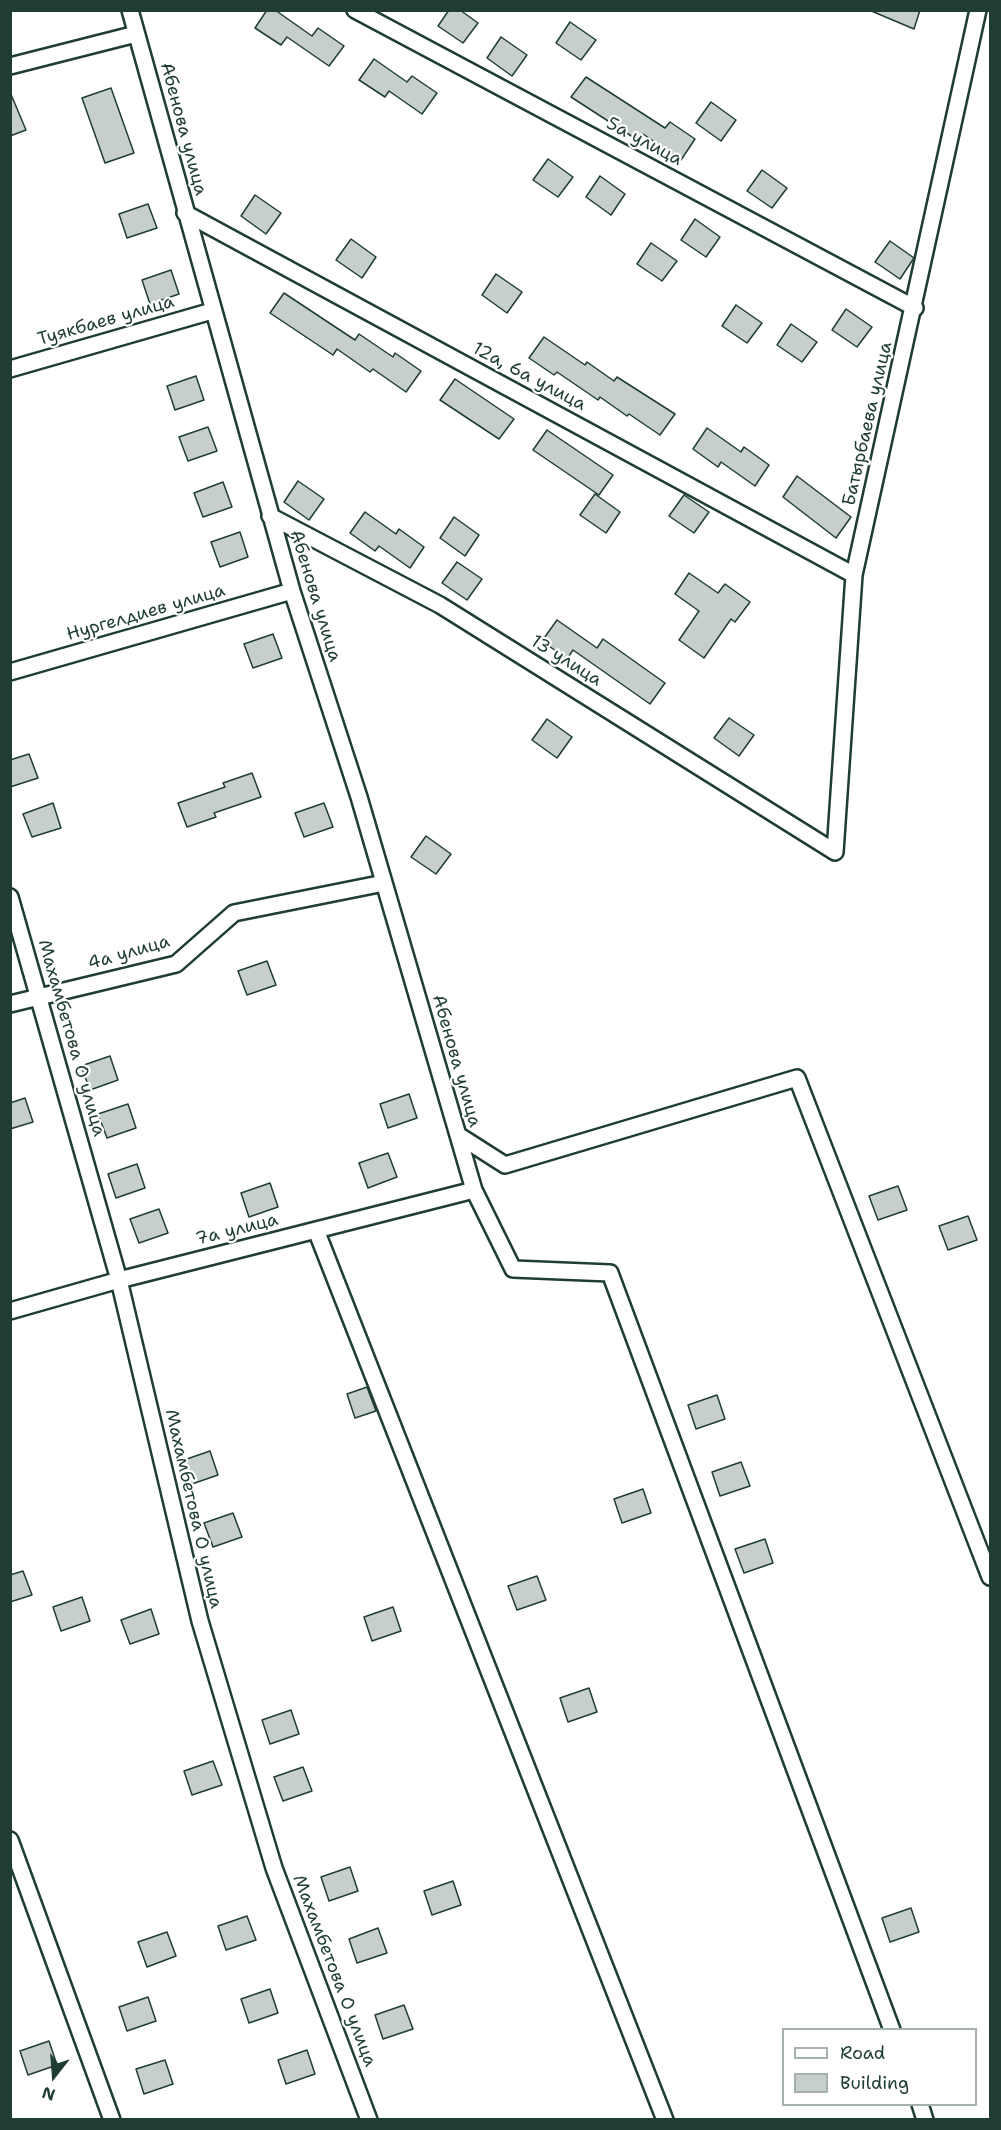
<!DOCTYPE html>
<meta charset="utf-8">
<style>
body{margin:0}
#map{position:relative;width:1001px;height:2130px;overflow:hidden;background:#fff;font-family:"Shantell Sans",sans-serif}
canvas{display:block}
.frame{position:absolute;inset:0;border:12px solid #1f3d34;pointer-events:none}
.legend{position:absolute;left:782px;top:2028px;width:195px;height:78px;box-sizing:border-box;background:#fff;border:2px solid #a5b1ae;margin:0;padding:8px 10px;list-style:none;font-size:18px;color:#1f3d34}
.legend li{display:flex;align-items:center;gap:12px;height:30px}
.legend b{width:30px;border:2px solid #a5b1ae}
.north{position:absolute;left:24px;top:2046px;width:60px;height:60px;-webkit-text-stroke:4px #fff;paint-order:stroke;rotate:197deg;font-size:16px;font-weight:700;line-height:24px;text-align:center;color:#1f3d34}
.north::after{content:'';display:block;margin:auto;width:21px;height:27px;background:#1f3d34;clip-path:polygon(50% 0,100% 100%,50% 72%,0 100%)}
</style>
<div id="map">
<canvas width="1001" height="2130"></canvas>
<div class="frame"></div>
<ul class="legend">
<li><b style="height:8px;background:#fff"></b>Road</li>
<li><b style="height:16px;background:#c7cfcc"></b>Building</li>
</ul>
<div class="north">N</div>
</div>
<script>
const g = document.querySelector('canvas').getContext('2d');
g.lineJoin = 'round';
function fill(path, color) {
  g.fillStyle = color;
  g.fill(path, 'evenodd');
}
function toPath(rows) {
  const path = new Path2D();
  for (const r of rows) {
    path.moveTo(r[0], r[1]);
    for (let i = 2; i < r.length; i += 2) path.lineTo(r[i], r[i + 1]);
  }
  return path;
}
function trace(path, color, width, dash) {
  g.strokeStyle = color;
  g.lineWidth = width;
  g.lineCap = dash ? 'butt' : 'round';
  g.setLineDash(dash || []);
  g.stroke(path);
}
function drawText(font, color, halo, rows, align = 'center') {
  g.font = font + ' "Shantell Sans",sans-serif';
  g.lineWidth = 4.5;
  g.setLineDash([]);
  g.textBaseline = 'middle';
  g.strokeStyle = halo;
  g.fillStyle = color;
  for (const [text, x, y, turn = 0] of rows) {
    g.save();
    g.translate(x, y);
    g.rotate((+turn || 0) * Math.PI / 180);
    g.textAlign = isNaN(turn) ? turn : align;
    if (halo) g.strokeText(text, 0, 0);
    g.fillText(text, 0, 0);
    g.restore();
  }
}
const building = toPath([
 [267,10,275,10,312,36,318,28,344,46,329,66,287,37,281,45,255,28,267,10],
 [449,10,460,10,478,23,463,43,438,26,449,10],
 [869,10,920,10,914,29,869,10],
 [570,22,596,40,581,60,556,43,570,22],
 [501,37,527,55,512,76,487,58,501,37],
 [374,59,407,82,412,76,437,93,422,114,389,91,385,97,359,80,374,59],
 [586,77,665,128,670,122,695,139,681,160,643,134,639,141,571,97,586,77],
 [111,88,134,153,105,163,82,98,111,88],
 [10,92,26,130,10,136,10,92],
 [711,102,736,120,721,141,696,123,711,102],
 [548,159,573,177,558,197,533,180,548,159],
 [762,170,787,188,772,208,747,191,762,170],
 [600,176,625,194,611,215,586,197,600,176],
 [255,195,281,213,266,234,241,216,255,195],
 [148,204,157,228,127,238,119,214,148,204],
 [695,219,720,237,706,257,681,240,695,219],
 [351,239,376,257,362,278,336,260,351,239],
 [890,241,914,258,900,279,875,262,890,241],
 [651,243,677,261,662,281,637,264,651,243],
 [171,270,179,294,150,304,142,280,171,270],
 [496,274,522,292,507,313,482,295,496,274],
 [284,293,355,340,359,334,393,357,395,353,421,371,406,392,373,369,370,372,337,349,333,355,270,313,284,293],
 [736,305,762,323,747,343,722,326,736,305],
 [846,309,872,327,857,347,832,330,846,309],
 [791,324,817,342,802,362,777,345,791,324],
 [544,337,585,365,587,362,614,381,617,377,675,414,660,435,629,414,627,416,600,397,598,400,557,372,554,375,529,358,544,337],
 [196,376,204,400,175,410,167,386,196,376],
 [455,379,514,419,499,439,440,400,455,379],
 [208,427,217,451,188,461,179,437,208,427],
 [707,428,741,452,744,447,769,465,755,486,721,462,718,467,693,449,707,428],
 [547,430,613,475,599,495,533,450,547,430],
 [797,476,851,517,836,538,783,497,797,476],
 [298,481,324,499,309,520,284,502,298,481],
 [223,482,232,507,203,517,194,493,223,482],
 [595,494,620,512,606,533,580,515,595,494],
 [684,495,709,512,694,533,669,516,684,495],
 [365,512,396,534,399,529,424,547,410,568,379,546,375,551,350,533,365,512],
 [454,517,479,535,465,556,440,538,454,517],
 [240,532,248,557,220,567,211,542,240,532],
 [457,562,482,579,467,600,442,583,457,562],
 [689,573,718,593,725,584,750,602,735,622,731,619,704,658,679,640,699,611,675,594,689,573],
 [557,620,597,648,603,639,665,683,650,704,573,650,567,659,542,641,557,620],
 [273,634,282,658,253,668,244,644,273,634],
 [729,718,754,735,739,756,714,738,729,718],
 [547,719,572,737,557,758,532,740,547,719],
 [29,754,38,778,10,787,10,760,29,754],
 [252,773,261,797,214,813,216,817,187,827,178,803,225,787,223,783,252,773],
 [53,803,61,828,32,837,23,814,53,803],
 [324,803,333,827,304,837,295,813,324,803],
 [426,836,451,854,436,874,411,857,426,836],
 [267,961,276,985,247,995,238,971,267,961],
 [110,1056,118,1080,90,1090,81,1066,110,1056],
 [409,1094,417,1118,388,1128,380,1104,409,1094],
 [25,1098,33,1122,10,1129,10,1103,25,1098],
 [128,1104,136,1128,107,1138,98,1114,128,1104],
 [388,1153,397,1177,368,1188,359,1163,388,1153],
 [137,1164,145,1188,116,1198,108,1174,137,1164],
 [270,1183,278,1207,249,1217,241,1193,270,1183],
 [898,1186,907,1210,878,1220,869,1196,898,1186],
 [159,1209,168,1233,139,1243,130,1219,159,1209],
 [968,1216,977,1240,948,1250,939,1226,968,1216],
 [367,1387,376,1411,355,1418,347,1394,367,1387],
 [717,1395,725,1419,696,1429,688,1405,717,1395],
 [210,1451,218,1475,189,1485,181,1461,210,1451],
 [741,1462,750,1486,720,1496,712,1472,741,1462],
 [643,1489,651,1513,622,1523,614,1499,643,1489],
 [233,1513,242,1537,213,1547,204,1523,233,1513],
 [765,1539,773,1563,744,1573,735,1549,765,1539],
 [23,1571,32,1595,10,1602,10,1575,23,1571],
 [537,1576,546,1600,517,1610,508,1586,537,1576],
 [82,1597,90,1621,61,1631,53,1607,82,1597],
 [393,1607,401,1631,372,1641,364,1617,393,1607],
 [151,1609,159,1634,130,1644,121,1620,151,1609],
 [589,1688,597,1712,568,1722,560,1698,589,1688],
 [291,1710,299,1734,270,1744,262,1720,291,1710],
 [213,1761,222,1785,192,1795,184,1771,213,1761],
 [303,1767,312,1791,283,1801,274,1777,303,1767],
 [350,1867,358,1891,329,1901,321,1877,350,1867],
 [453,1881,461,1905,432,1915,424,1891,453,1881],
 [911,1908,919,1932,890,1942,882,1918,911,1908],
 [247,1916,256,1940,226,1950,218,1926,247,1916],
 [378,1928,387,1953,357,1963,349,1939,378,1928],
 [167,1932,176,1956,147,1967,138,1942,167,1932],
 [270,1989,278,2013,249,2023,241,1999,270,1989],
 [148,1997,156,2021,127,2031,119,2007,148,1997],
 [404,2005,413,2029,383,2039,375,2015,404,2005],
 [49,2041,57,2065,28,2075,20,2051,49,2041],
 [307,2050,315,2074,286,2084,278,2060,307,2050],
 [165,2060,173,2084,144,2094,136,2069,165,2060]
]);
const street = toPath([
 [130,10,292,591,359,797,474,1190,513,1269,610,1273,892,2030],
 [355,10,915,308],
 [10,66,136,34],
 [185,213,854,575],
 [10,369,212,311],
 [270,516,440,605,835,852,854,575,978,10],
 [10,672,292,591],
 [10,897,119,1280,200,1621,274,1868,369,2120],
 [10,1004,176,964,234,913,384,883],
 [458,1135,505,1165,797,1078,990,1577],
 [316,1230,665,2120],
 [10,1311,119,1280,474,1190],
 [10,1840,112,2120],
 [920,2104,925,2120]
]);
const streetNames = [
 ["Абенова улица",183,129,75],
 ["5а улица",644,142,28],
 ["Туякбаев улица",106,321,-16],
 ["12а, 6а улица",529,377,28],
 ["Батырбаева улица",868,424,-77],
 ["Абенова улица",315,596,73],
 ["Нургелдиев улица",146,613,-16],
 ["13 улица",566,661,32],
 ["4а улица",129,953,-16],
 ["Махамбетова О улица",71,1038,74],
 ["Абенова улица",456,1061,74],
 ["7а улица",237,1230,-14],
 ["Махамбетова О улица",193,1509,77],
 ["Махамбетова О улица",334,1971,69]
];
fill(building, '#c7cfcc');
trace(building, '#1f3d34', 1.5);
trace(street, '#1f3d34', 20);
trace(street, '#fff', 15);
drawText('18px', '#1f3d34', '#fff', streetNames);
</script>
